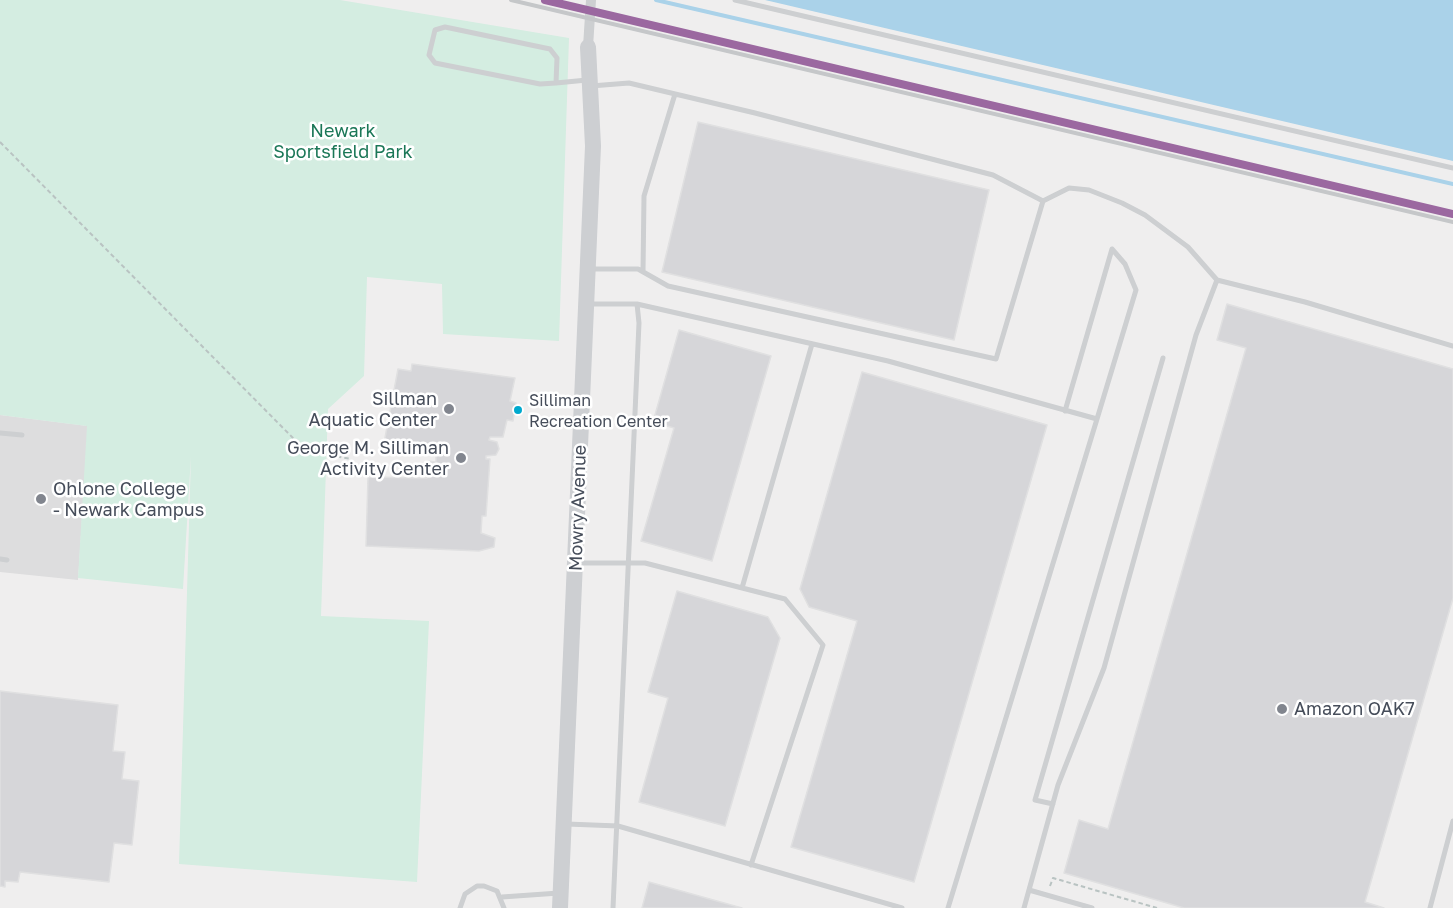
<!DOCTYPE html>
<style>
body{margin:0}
canvas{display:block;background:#efeeee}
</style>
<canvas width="1453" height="908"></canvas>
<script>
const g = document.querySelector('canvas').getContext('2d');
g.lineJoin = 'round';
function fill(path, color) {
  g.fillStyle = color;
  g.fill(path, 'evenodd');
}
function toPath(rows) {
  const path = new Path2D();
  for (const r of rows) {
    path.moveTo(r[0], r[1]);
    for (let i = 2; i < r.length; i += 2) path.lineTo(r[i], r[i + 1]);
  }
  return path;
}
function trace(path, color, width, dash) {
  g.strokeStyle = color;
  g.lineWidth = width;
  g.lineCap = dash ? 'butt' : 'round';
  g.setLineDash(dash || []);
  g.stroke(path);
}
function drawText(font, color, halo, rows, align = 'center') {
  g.font = font + ' "Golos Text",sans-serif';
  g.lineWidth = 5;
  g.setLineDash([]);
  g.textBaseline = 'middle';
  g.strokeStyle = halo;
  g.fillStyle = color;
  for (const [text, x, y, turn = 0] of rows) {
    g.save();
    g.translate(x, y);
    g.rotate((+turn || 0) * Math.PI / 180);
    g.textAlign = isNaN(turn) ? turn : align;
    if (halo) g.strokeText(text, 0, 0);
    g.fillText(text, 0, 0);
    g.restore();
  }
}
const education = toPath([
 [0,415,88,426,78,580,0,572]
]);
const green = toPath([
 [0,0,340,0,569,38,559,341,443,334,442,284,367,277,364,376,328,409,321,616,429,621,417,882,179,864,191,456,183,589,78,578,87,426,0,415]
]);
const water = toPath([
 [765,0,1453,0,1453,161]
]);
const stream = toPath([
 [656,0,1453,184]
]);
const building = toPath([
 [698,122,989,190,954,340,662,272,698,122],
 [1227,304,1453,369,1453,598,1365,902,1384,908,1184,908,1064,873,1079,820,1108,829,1246,348,1217,340,1227,304],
 [679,330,771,356,712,561,641,541,674,428,653,422,679,330],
 [412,364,515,378,510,401,516,403,513,421,507,420,503,437,490,437,489,440,497,442,499,449,496,455,486,456,486,459,490,459,486,516,482,516,481,533,495,538,494,547,479,551,366,546,368,477,427,478,427,461,436,462,436,453,384,443,398,369,411,371,412,364],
 [862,372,1047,425,914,882,791,847,857,621,809,607,800,589,862,372],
 [677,591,768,617,780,638,725,826,639,802,668,698,648,692,677,591],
 [0,691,118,705,113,751,125,752,122,779,139,781,132,845,114,843,109,882,20,872,18,882,5,881,5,887,0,886,0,691],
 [649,882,742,908,642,908,649,882]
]);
const path = toPath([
 [0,142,293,438,317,453,351,459],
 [1050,886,1053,878,1157,908]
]);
const service = toPath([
 [735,0,1453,168],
 [556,83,557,58,550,49,445,27,435,30,429,55,435,63,540,84,556,83,587,80],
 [1043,201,1069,188,1089,190,1122,203,1145,215,1188,247,1217,280],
 [590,269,638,269,668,286,996,359,1043,201,993,175,755,113,629,83,591,86],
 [643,272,644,196,675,94],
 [588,304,637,304],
 [1065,411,1112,249,1125,264,1136,290,1097,419],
 [0,433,22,435],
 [0,559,7,560],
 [577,563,645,563,785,599,823,645,751,865],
 [742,588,812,344],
 [1053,804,1035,800,1163,358],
 [567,824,618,826,902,908],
 [1029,890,1092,908],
 [502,897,559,893],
 [460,908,465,894,477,886,484,886,497,891,504,908],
 [613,908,639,323,637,304,888,361,1097,419,948,908],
 [1024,908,1058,785,1104,668,1196,335,1217,280,1305,302,1453,346],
 [1430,908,1453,821]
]);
const minor = toPath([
 [588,47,591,0]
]);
const secondary = toPath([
 [560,908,593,146,588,47]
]);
const rail = toPath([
 [511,0,1453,222]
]);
const rail1 = toPath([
 [545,0,1453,214]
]);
const markers = [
 [449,409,6,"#81858e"],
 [518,410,5,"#00a9ce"],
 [461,458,6,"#81858e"],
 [41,499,6,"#81858e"],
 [1282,709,6,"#81858e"]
];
const busNames = [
 ["Silliman",529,401],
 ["Recreation Center",529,422]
];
const parkNames = [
 ["Newark",343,131],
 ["Sportsfield Park",343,152]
];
const poiNames = [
 ["Sillman",437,399],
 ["Aquatic Center",437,420],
 ["George M. Silliman",449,448],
 ["Activity Center",449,469],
 ["Ohlone College",53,489,"left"],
 ["- Newark Campus",53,510,"left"],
 ["Amazon OAK7",1294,709,"left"]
];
const streetNames = [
 ["Mowry Avenue",578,508,-88]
];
fill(education, '#ddddde');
fill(green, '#d4ede1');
fill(water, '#aad2e9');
trace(stream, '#aad2e9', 4);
fill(building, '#d6d6d9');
trace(building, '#e0e0e1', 1.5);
trace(path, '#b9c3c2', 2, [4.5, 3]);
trace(service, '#cdcfd1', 5);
trace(minor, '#cdcfd1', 10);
trace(secondary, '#cdcfd2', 16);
trace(rail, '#c5c7c9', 4);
trace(rail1, '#9b68a0', 8);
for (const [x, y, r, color] of markers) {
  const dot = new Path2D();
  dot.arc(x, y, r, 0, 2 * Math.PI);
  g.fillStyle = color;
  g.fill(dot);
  trace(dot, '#fff', 2);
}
drawText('16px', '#464d5a', '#fff', busNames, 'left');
drawText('18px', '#1b7757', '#fff', parkNames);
drawText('18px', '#464d5a', '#fff', poiNames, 'right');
drawText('18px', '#464d5a', '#fff', streetNames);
</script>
